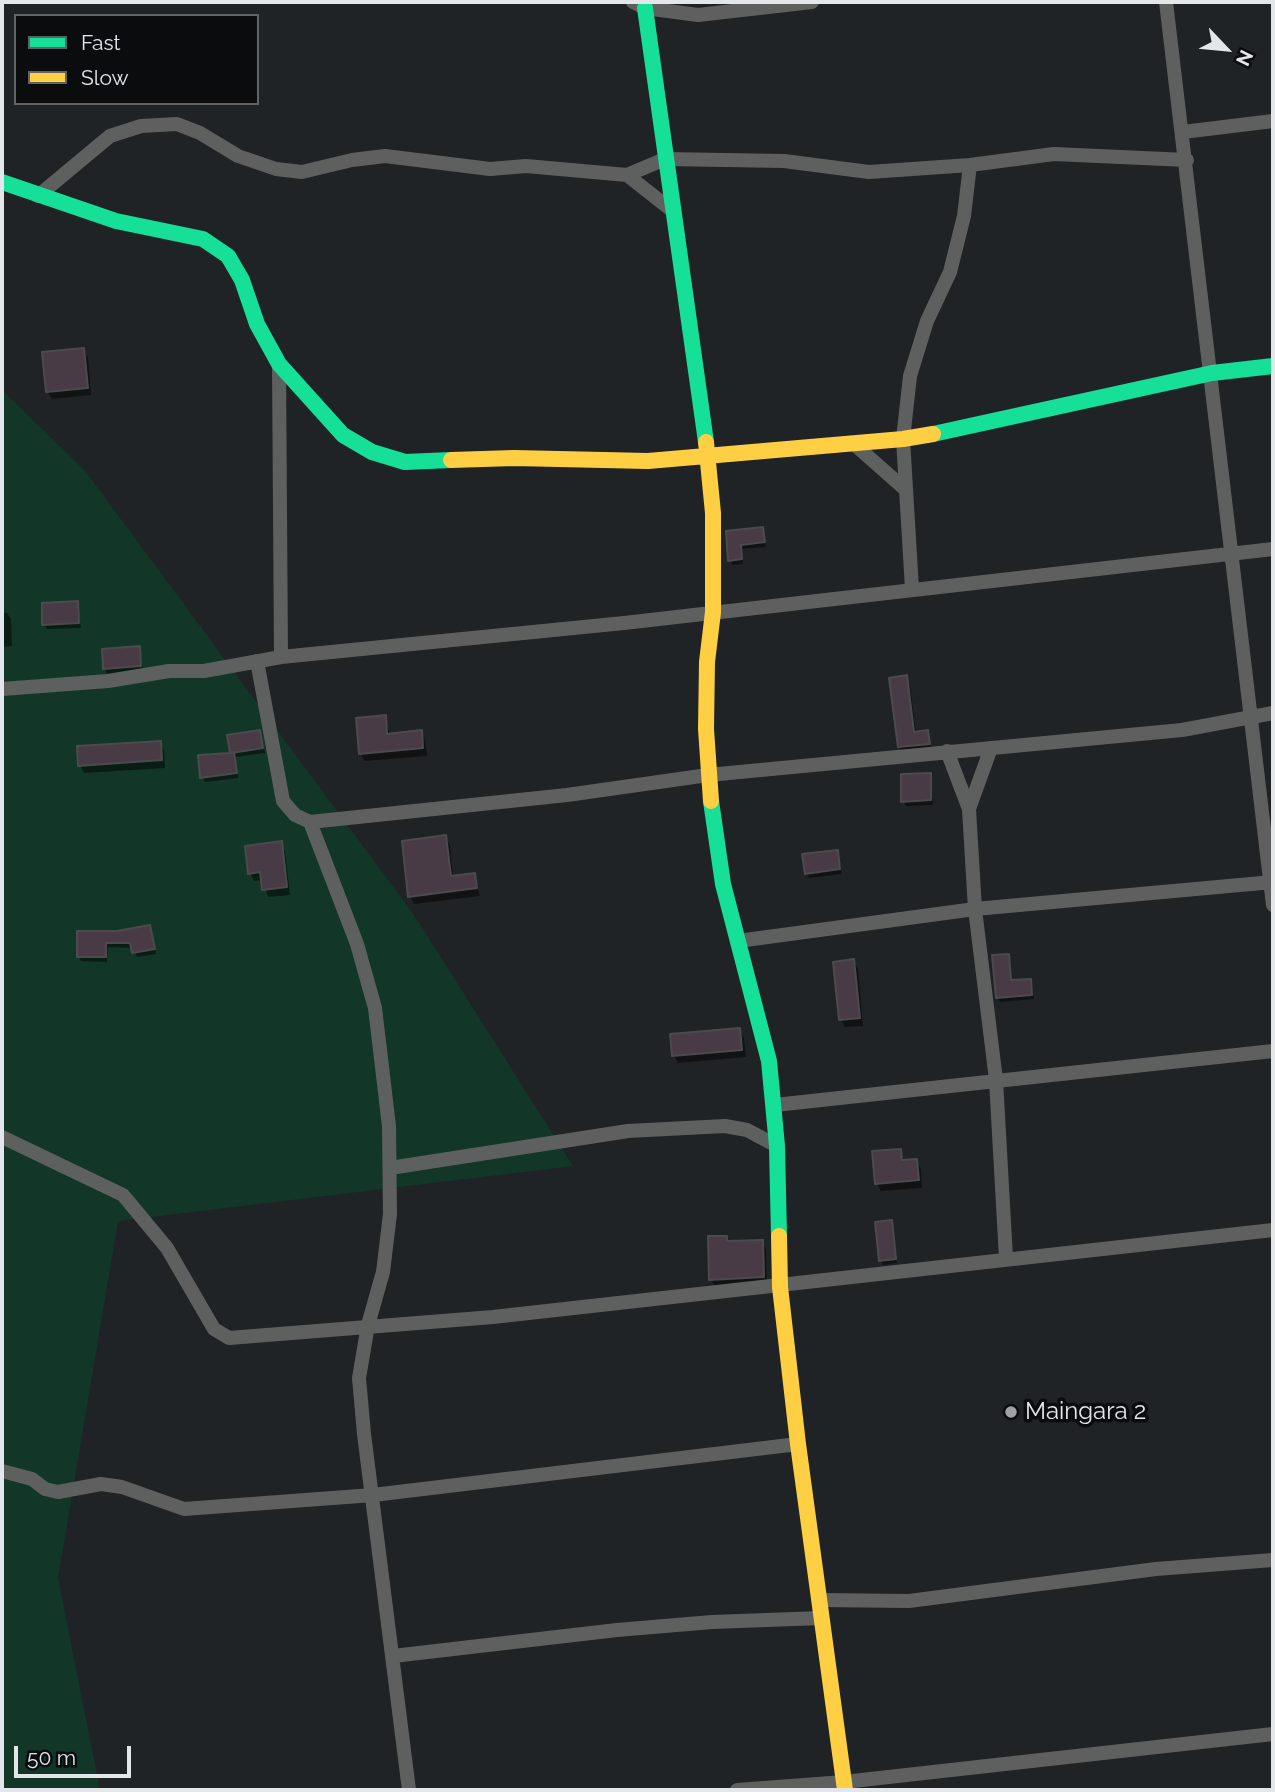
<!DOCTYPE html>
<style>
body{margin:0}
#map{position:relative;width:1275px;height:1792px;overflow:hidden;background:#202326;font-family:Raleway,sans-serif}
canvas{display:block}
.frame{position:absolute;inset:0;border:4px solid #e3e7ea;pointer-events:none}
.legend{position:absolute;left:14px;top:14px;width:245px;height:91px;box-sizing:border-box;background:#0a0c0e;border:2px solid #616466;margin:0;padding:9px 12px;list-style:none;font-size:21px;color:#e3e7ea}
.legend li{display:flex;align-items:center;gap:14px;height:35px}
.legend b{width:35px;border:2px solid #616466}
.north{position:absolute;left:1191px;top:14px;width:70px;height:70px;-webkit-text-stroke:5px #0a0c0e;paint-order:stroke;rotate:116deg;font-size:19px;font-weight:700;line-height:28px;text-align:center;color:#e3e7ea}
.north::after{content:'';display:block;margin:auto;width:24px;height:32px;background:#e3e7ea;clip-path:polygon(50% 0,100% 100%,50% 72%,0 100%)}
.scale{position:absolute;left:14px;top:1746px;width:117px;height:32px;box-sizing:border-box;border:4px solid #e3e7ea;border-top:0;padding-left:9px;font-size:21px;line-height:24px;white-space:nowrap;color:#e3e7ea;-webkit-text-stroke:5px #0a0c0e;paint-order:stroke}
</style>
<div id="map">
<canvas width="1275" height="1792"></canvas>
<div class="frame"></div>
<ul class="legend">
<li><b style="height:9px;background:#16e098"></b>Fast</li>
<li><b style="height:9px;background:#ffcf43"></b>Slow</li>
</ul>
<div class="north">N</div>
<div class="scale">50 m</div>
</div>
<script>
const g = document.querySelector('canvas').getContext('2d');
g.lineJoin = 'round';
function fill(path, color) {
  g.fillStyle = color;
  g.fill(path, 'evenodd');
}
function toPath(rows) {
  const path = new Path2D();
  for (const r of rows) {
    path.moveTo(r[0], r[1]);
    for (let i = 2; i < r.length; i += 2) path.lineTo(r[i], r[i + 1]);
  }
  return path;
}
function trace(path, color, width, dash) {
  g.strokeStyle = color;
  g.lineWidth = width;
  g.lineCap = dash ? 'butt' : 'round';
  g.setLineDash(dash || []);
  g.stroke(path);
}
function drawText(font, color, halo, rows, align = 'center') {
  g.font = font + ' Raleway,sans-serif';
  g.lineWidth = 7;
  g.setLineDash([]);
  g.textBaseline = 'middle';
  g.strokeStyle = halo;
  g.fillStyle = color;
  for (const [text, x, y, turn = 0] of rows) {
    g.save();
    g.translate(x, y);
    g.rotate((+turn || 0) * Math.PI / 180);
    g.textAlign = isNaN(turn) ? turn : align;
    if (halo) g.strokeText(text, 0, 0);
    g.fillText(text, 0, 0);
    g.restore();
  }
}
const green = toPath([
 [2,390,86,472,414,915,573,1166,118,1221,58,1578,100,1790,2,1790]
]);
const shadow = toPath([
 [83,350,88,358,91,395,52,399,47,391],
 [762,529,766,547,742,549,743,564,732,565,728,532],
 [77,603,81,628,47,629,44,625],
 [2,613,7,613,11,619,12,646,2,647],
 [139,648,143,670,107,674,105,669],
 [906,677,910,685,916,733,927,732,933,752,904,754,899,747],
 [385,717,390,735,421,732,425,740,427,756,365,761,361,754],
 [259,732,265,753,235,757,238,778,205,782,202,777,232,754,229,737],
 [160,743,164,750,165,768,84,773,80,765],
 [930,775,933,805,906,806,903,801],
 [445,837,450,845,453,877,474,875,480,896,414,904,410,896],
 [281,843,285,851,290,895,268,897,263,880,254,881,250,873],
 [837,851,842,874,809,878,806,873],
 [150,927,156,954,137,957,133,948,108,947,107,962,81,961,79,956,117,933],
 [1008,956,1012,982,1030,980,1034,999,1000,1002,997,997],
 [853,961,858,969,863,1026,845,1027,841,1020],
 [739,1030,744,1038,746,1057,678,1063,674,1055],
 [900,1150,905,1162,916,1161,921,1169,922,1188,881,1191,877,1184],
 [891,1222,897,1263,883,1265,881,1260],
 [726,1238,729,1242,762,1241,766,1249,767,1284,715,1287,711,1279]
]);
const building = toPath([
 [84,348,88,388,46,392,42,352,84,348],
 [763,527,765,542,741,545,742,559,728,561,726,531,763,527],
 [78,601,79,623,42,625,42,603,78,601],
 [140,646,141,666,103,669,102,649,140,646],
 [907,675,914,732,928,730,930,744,898,747,889,678,907,675],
 [386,715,387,734,422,730,423,748,359,754,356,718,386,715],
 [260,730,263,748,231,753,234,752,237,773,200,778,198,755,230,753,227,735,260,730],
 [161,741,162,760,78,766,77,746,161,741],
 [931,773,931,800,901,802,901,774,931,773],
 [446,835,451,876,475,873,477,888,408,897,402,841,446,835],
 [282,841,287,887,262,890,260,872,248,874,245,846,282,841],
 [838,850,840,869,805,874,802,854,838,850],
 [150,925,155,949,132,953,130,943,106,943,106,957,77,957,77,931,117,931,150,925],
 [1009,954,1011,980,1031,979,1032,995,996,998,992,955,1009,954],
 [854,959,860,1018,839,1020,833,962,854,959],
 [740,1028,742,1050,672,1056,670,1034,740,1028],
 [901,1149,902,1160,917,1159,919,1180,875,1184,872,1151,901,1149],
 [892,1220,896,1259,879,1261,875,1222,892,1220],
 [708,1236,727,1236,727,1241,763,1240,764,1277,709,1280,708,1236]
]);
const street = toPath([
 [633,2,645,8,698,15,812,2],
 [1166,2,1273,905],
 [1183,132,1273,121],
 [627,175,674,212],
 [38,196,110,136,141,126,177,124,200,133,238,156,276,169,302,172,352,160,385,156,490,169,526,166,627,175,665,159,784,161,869,172,970,165,1054,154,1187,160],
 [279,364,281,657],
 [854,444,906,490],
 [912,589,903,439,910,376,927,321,950,272,964,216,970,165],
 [257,661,283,801,295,815,310,822,567,795,708,775,1182,730,1273,713],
 [2,689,108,681,169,671,204,671,281,657,624,623,1273,549],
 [947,751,969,809,975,909,996,1080,1006,1258],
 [969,809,991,748],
 [310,822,357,944,375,1008,389,1126,390,1214,383,1272,368,1325,359,1378,364,1434,409,1790],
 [738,941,975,909,1273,882],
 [775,1105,1273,1051],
 [2,1137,123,1195,167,1248,214,1329,229,1338,493,1317,1273,1230],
 [390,1168,628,1131,725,1126,747,1130,777,1146],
 [2,1471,32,1479,45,1489,58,1492,101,1484,122,1487,184,1509,373,1495,798,1444],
 [819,1600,909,1601,1156,1569,1273,1560],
 [393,1656,617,1630,712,1622,822,1618],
 [737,1790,844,1782,1273,1734]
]);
const fast = toPath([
 [645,8,706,442],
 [2,182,116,221,203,239,228,256,242,280,257,324,279,364,343,435,372,452,405,462,451,460],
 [933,434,1212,373,1273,366],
 [711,801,723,884,769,1061,777,1146,779,1236]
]);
const slow = toPath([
 [706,442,713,513,713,612,707,662,706,729,711,801],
 [451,460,514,458,648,461,903,439,933,434],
 [779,1236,780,1287,798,1444,845,1790]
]);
const markers = [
 [1011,1412,7,"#9fa2a5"]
];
const poiNames = [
 ["Maingara 2",1025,1412]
];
fill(green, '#123728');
fill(shadow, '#0007');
fill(building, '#483b46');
trace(building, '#4b4b4d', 2);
trace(street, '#5e6060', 14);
trace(fast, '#16e098', 16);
trace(slow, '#ffcf43', 16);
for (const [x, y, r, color] of markers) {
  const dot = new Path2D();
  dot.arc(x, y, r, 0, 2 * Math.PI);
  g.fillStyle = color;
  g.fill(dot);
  trace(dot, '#0a0c0e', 2.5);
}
drawText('24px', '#e3e7ea', '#0a0c0e', poiNames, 'left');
</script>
